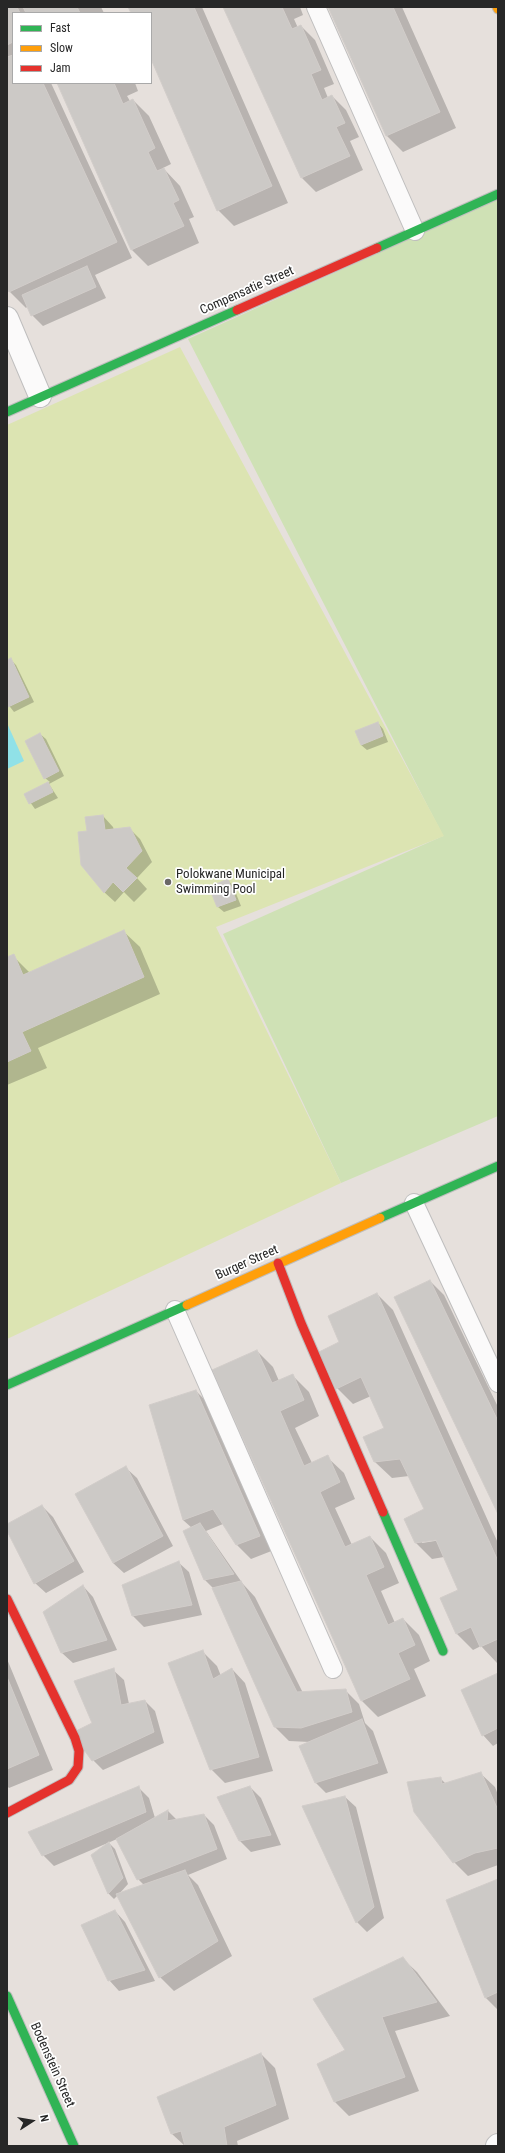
<!DOCTYPE html>
<style>
body{margin:0}
#map{position:relative;width:505px;height:2153px;overflow:hidden;background:#e6e0dc;font-family:"Roboto Condensed",sans-serif}
canvas{display:block}
.frame{position:absolute;inset:0;border:8px solid #272727;pointer-events:none}
.legend{position:absolute;left:12px;top:12px;width:140px;height:72px;box-sizing:border-box;background:#fff;border:1px solid #a9a9a9;margin:0;padding:5px 7px;list-style:none;font-size:12px;color:#272727}
.legend li{display:flex;align-items:center;gap:8px;height:20px}
.legend b{width:20px;border:1px solid #a9a9a9}
.north{position:absolute;left:12px;top:2101px;width:40px;height:40px;-webkit-text-stroke:3px #fff;paint-order:stroke;rotate:78deg;font-size:11px;font-weight:700;line-height:16px;text-align:center;color:#272727}
.north::after{content:'';display:block;margin:auto;width:14px;height:18px;background:#272727;clip-path:polygon(50% 0,100% 100%,50% 72%,0 100%)}
</style>
<div id="map">
<canvas width="505" height="2153"></canvas>
<div class="frame"></div>
<ul class="legend">
<li><b style="height:5px;background:#30b455"></b>Fast</li>
<li><b style="height:5px;background:#ff9f0a"></b>Slow</li>
<li><b style="height:5px;background:#e5322d"></b>Jam</li>
</ul>
<div class="north">N</div>
</div>
<script>
const g = document.querySelector('canvas').getContext('2d');
g.lineJoin = 'round';
function fill(path, color) {
  g.fillStyle = color;
  g.fill(path, 'evenodd');
}
function toPath(rows) {
  const path = new Path2D();
  for (const r of rows) {
    path.moveTo(r[0], r[1]);
    for (let i = 2; i < r.length; i += 2) path.lineTo(r[i], r[i + 1]);
  }
  return path;
}
function trace(path, color, width, dash) {
  g.strokeStyle = color;
  g.lineWidth = width;
  g.lineCap = dash ? 'butt' : 'round';
  g.setLineDash(dash || []);
  g.stroke(path);
}
function drawText(font, color, halo, rows, align = 'center') {
  g.font = font + ' "Roboto Condensed",sans-serif';
  g.lineWidth = 3.5;
  g.setLineDash([]);
  g.textBaseline = 'middle';
  g.strokeStyle = halo;
  g.fillStyle = color;
  for (const [text, x, y, turn = 0] of rows) {
    g.save();
    g.translate(x, y);
    g.rotate((+turn || 0) * Math.PI / 180);
    g.textAlign = isNaN(turn) ? turn : align;
    if (halo) g.strokeText(text, 0, 0);
    g.fillText(text, 0, 0);
    g.restore();
  }
}
const green = toPath([
 [498,199,498,1116,341,1183,223,934,443,836,188,339]
]);
const pitch = toPath([
 [180,347,444,836,216,927,341,1183,7,1339,7,425]
]);
const water = toPath([
 [7,723,24,761,7,769]
]);
const shadow = toPath([
 [7,7,101,7,104,13,13,13,13,83,51,83,132,258,95,275,106,298,43,326,32,315,28,306,26,308,9,291,7,286],
 [129,7,202,7,288,203,234,226,218,210,151,57,151,13,132,13],
 [224,7,300,7,303,15,294,19,298,28,301,26,315,40,334,84,324,88,328,98,332,96,346,110,359,137,350,141,363,170,316,192,302,178],
 [329,7,402,7,456,128,403,152,387,136],
 [58,83,135,83,138,91,127,96,130,101,133,100,149,116,171,164,163,168,180,186,194,217,189,219,199,243,148,266,132,250],
 [11,660,16,665,34,702,14,712,7,703,7,661],
 [378,723,383,729,388,742,367,750,361,745],
 [40,734,46,739,64,776,49,784,58,798,35,809,25,795,50,782,45,778],
 [103,816,113,827,114,830,129,828,140,839,152,862,137,878,147,889,134,902,124,892,115,902,104,892,88,832],
 [228,880,233,886,241,906,224,912,218,907,210,887],
 [123,931,140,947,160,994,38,1048,47,1068,7,1085,7,958,13,956,30,973],
 [430,1281,444,1295,498,1407,498,1511],
 [377,1294,393,1310,498,1543,497,1663,481,1646,473,1650,457,1634,460,1591,444,1557,432,1559,416,1543,426,1509,409,1476,392,1478,375,1462,386,1429,371,1396,353,1404,337,1388,340,1343],
 [440,1538,441,1540,422,1543,422,1541],
 [257,1351,273,1367,279,1381,292,1375,309,1392,319,1416,295,1428,312,1463,327,1457,344,1473,355,1499,335,1508,352,1545,370,1537,386,1553,399,1583,381,1591,395,1623,403,1619,419,1635,430,1661,414,1669,426,1696,378,1717,362,1701,213,1370],
 [196,1391,210,1405,274,1550,251,1559,237,1545,223,1524,206,1531,243,1584,255,1597,303,1693,345,1690,359,1704,365,1723,373,1731,388,1773,326,1793,315,1782,310,1742,289,1741,275,1727,214,1589,205,1580,192,1528,183,1520,151,1405],
 [126,1468,137,1478,173,1546,124,1573,113,1563],
 [42,1506,53,1517,84,1572,46,1593,35,1583,7,1529,7,1525],
 [178,1562,189,1572,202,1615,144,1627,133,1616,123,1585],
 [83,1586,93,1597,117,1650,73,1663,62,1653],
 [203,1652,217,1666,221,1676,232,1669,245,1683,273,1771,225,1783,211,1769],
 [7,1659,53,1770,9,1788,7,1786],
 [113,1670,124,1680,129,1704,145,1701,155,1711,164,1743,103,1770,93,1760,93,1723],
 [498,1674,498,1743,493,1746,483,1735],
 [480,1773,495,1787,498,1795,498,1865,468,1876,454,1862,440,1778,446,1784],
 [138,1787,149,1798,155,1818,168,1811,177,1820,204,1815,214,1825,227,1859,188,1875,198,1885,232,1956,174,1991,160,1977,118,1895,114,1899,109,1894,92,1855,109,1843,115,1849,128,1884,119,1894,144,1885,138,1879,117,1839,54,1866,43,1855],
 [250,1787,261,1798,281,1845,251,1852,240,1841,219,1798],
 [345,1797,356,1807,384,1918,367,1932,357,1922],
 [498,1880,498,2010,485,1997],
 [115,1911,125,1922,155,1981,119,1991,109,1980],
 [402,1958,417,1972,450,2016,395,2031,419,2091,349,2116,335,2102,318,2065,346,2051],
 [261,2054,275,2068,289,2119,237,2141,238,2146,185,2146,172,2134,158,2097]
]);
const building = toPath([
 [7,7,17,7,20,13,13,13,13,42,7,45,7,7],
 [23,7,77,7,80,13,26,13,23,7],
 [128,7,194,7,272,186,217,211,151,59,151,13,131,13,128,7],
 [223,7,282,7,292,29,301,25,321,70,311,74,322,100,332,95,345,123,336,127,350,156,301,178,223,7],
 [328,7,393,7,440,112,386,136,328,7],
 [13,55,13,83,43,83,117,242,9,292,7,289,7,57,13,55],
 [57,83,114,83,123,104,133,99,155,148,148,152,157,171,164,168,179,200,173,203,184,226,131,250,57,83],
 [87,266,96,287,31,316,22,295,87,266],
 [11,658,29,697,8,707,7,660,11,658],
 [378,722,383,736,361,745,355,731,378,722],
 [40,733,59,771,44,779,25,741,40,733],
 [48,782,53,792,29,804,24,794,48,782],
 [103,815,105,830,130,827,142,851,126,868,137,878,123,892,113,882,104,893,81,865,78,832,87,831,85,817,103,815],
 [228,879,236,900,217,907,209,887,228,879],
 [124,930,144,977,22,1032,31,1051,7,1062,7,957,14,954,23,975,124,930],
 [430,1280,498,1421,498,1514,394,1297,430,1280],
 [377,1293,498,1561,498,1639,480,1647,471,1627,456,1634,440,1598,458,1590,436,1540,415,1543,404,1519,424,1509,400,1459,374,1462,363,1437,384,1428,361,1377,336,1389,319,1352,339,1342,328,1316,377,1293],
 [257,1350,272,1383,293,1374,304,1400,280,1411,304,1466,328,1455,340,1482,320,1492,345,1547,370,1536,384,1567,366,1575,388,1625,403,1618,415,1645,398,1653,410,1679,361,1701,212,1370,257,1350],
 [196,1390,260,1536,236,1545,213,1509,183,1520,149,1405,196,1390],
 [126,1466,163,1536,113,1563,75,1494,126,1466],
 [42,1505,74,1561,34,1584,7,1531,7,1524,42,1505],
 [200,1523,234,1574,204,1580,183,1531,200,1523],
 [179,1561,192,1605,132,1616,122,1585,179,1561],
 [241,1581,297,1692,346,1689,352,1712,301,1728,274,1727,212,1588,241,1581],
 [83,1585,107,1640,61,1653,43,1612,83,1585],
 [203,1650,213,1679,232,1668,259,1757,210,1770,168,1663,203,1650],
 [114,1668,121,1705,145,1700,154,1732,92,1761,72,1733,92,1723,74,1681,114,1668],
 [498,1673,498,1728,482,1736,461,1690,498,1673],
 [7,1677,39,1755,7,1769,7,1677],
 [362,1719,378,1763,315,1783,299,1746,362,1719],
 [481,1772,498,1810,498,1848,475,1853,453,1863,414,1812,407,1782,441,1777,442,1784,481,1772],
 [139,1786,146,1812,42,1856,28,1832,139,1786],
 [250,1786,271,1835,239,1841,217,1797,250,1786],
 [345,1796,374,1907,356,1923,302,1806,345,1796],
 [168,1810,167,1821,204,1814,217,1849,137,1880,116,1839,168,1810],
 [109,1842,123,1878,108,1894,91,1855,109,1842],
 [185,1870,218,1941,159,1978,116,1894,185,1870],
 [498,1879,498,1992,485,1998,446,1900,498,1879],
 [115,1910,145,1970,108,1981,81,1925,115,1910],
 [403,1957,437,2002,382,2017,405,2077,334,2102,317,2064,345,2050,313,1999,403,1957],
 [261,2053,276,2105,224,2127,227,2146,185,2146,181,2131,171,2134,157,2097,261,2053]
]);
const lane = toPath([
 [316,7,415,231],
 [414,1203,498,1383],
 [175,1310,333,1669]
]);
const street = toPath([
 [7,318,40,396],
 [497,2146,498,2145]
]);
const fast = toPath([
 [377,248,498,194],
 [7,412,237,310],
 [380,1218,498,1166],
 [7,1385,187,1305],
 [383,1512,443,1651],
 [7,1996,74,2146]
]);
const slow = toPath([
 [497,7,498,9],
 [187,1305,380,1218]
]);
const jam = toPath([
 [237,310,377,248],
 [278,1263,301,1323,383,1512],
 [7,1599,75,1738,79,1751,78,1767,69,1780,7,1813]
]);
const markers = [
 [168,882,4,"#6a6866"]
];
const streetNames = [
 ["Compensatie Street",247,291,-24],
 ["Burger Street",247,1263,-24],
 ["Bodenstein Street",52,2065,66]
];
const poiNames = [
 ["Polokwane Municipal",176,875],
 ["Swimming Pool",176,890]
];
fill(green, '#cfe1b5');
fill(pitch, '#dce4b2');
fill(water, '#90e1e7');
fill(shadow, '#0003');
fill(building, '#ccc9c6');
trace(building, '#d1ccc9', 1);
trace(lane, '#bfbebe', 20);
trace(street, '#bfbebe', 24);
trace(fast, '#bfbebe', 11);
trace(slow, '#bfbebe', 11);
trace(jam, '#bfbebe', 11);
trace(lane, '#fbfafa', 18);
trace(street, '#fbfafa', 22);
trace(fast, '#30b455', 9);
trace(slow, '#ff9f0a', 9);
trace(jam, '#e5322d', 9);
for (const [x, y, r, color] of markers) {
  const dot = new Path2D();
  dot.arc(x, y, r, 0, 2 * Math.PI);
  g.fillStyle = color;
  g.fill(dot);
  trace(dot, '#fff', 1.5);
}
drawText('13px', '#272727', '#fff', streetNames);
drawText('13px', '#272727', '#fff', poiNames, 'left');
</script>
